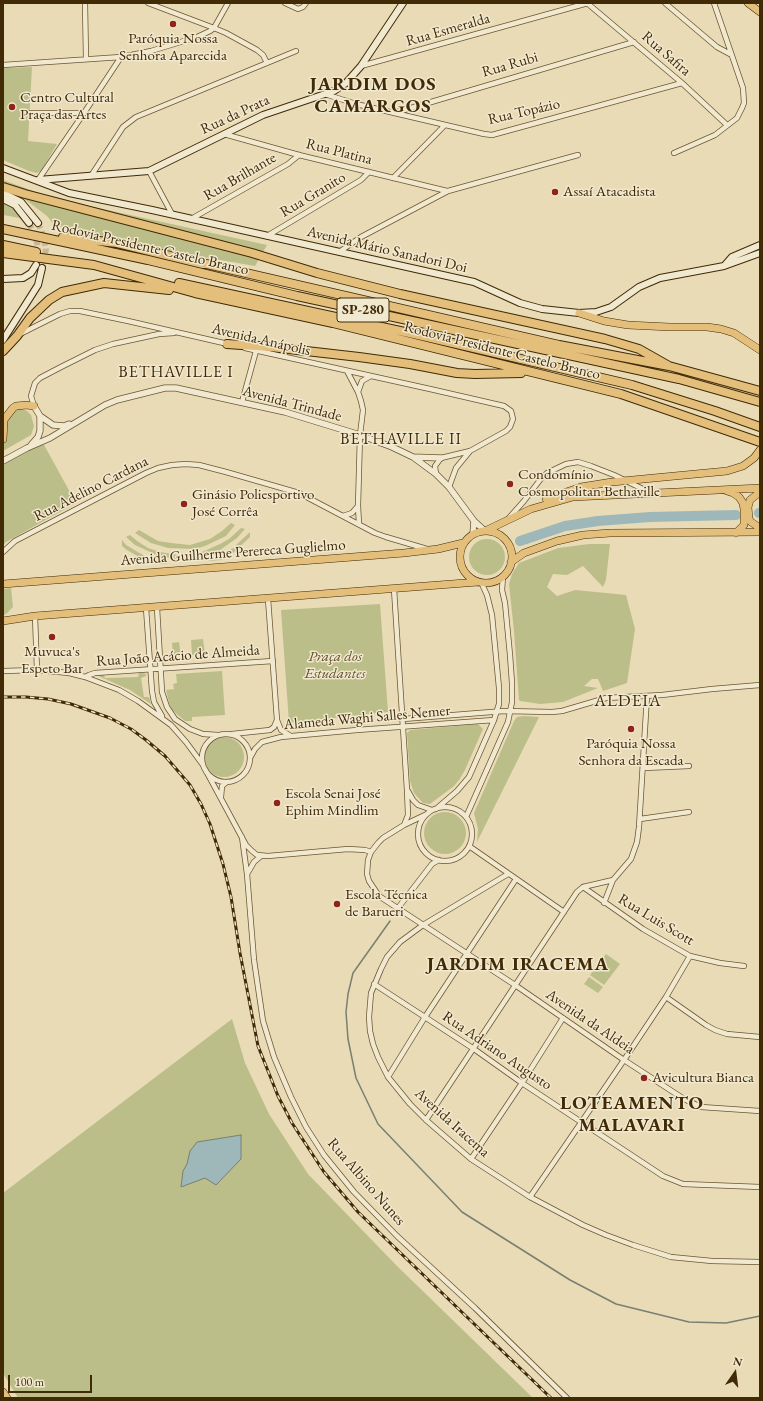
<!DOCTYPE html>
<meta charset="utf-8">
<style>
body{margin:0}
#map{position:relative;width:763px;height:1401px;overflow:hidden;background:#e9dbb6;font-family:"EB Garamond",serif}
canvas{display:block}
.frame{position:absolute;inset:0;border:4px solid #412a06;pointer-events:none}
.north{position:absolute;left:715px;top:1353px;width:40px;height:40px;-webkit-text-stroke:3px #f1e8d0;paint-order:stroke;rotate:14deg;font-size:11px;font-weight:700;line-height:16px;text-align:center;color:#412a06}
.north::after{content:'';display:block;margin:auto;width:14px;height:18px;background:#412a06;clip-path:polygon(50% 0,100% 100%,50% 72%,0 100%)}
.scale{position:absolute;left:8px;top:1375px;width:84px;height:18px;box-sizing:border-box;border:2px solid #412a06;border-top:0;padding-left:5px;font-size:12px;line-height:14px;white-space:nowrap;color:#412a06;-webkit-text-stroke:3px #f1e8d0;paint-order:stroke}
</style>
<div id="map">
<canvas width="763" height="1401"></canvas>
<div class="frame"></div>
<div class="north">N</div>
<div class="scale">100 m</div>
</div>
<script>
const g = document.querySelector('canvas').getContext('2d');
g.lineJoin = 'round';
function fill(path, color) {
  g.fillStyle = color;
  g.fill(path, 'evenodd');
}
function toPath(rows) {
  const path = new Path2D();
  for (const r of rows) {
    if (r.length === 3) {
      path.moveTo(r[0] + r[2], r[1]);
      path.arc(r[0], r[1], r[2], 0, 2 * Math.PI);
      continue;
    }
    path.moveTo(r[0], r[1]);
    for (let i = 2; i < r.length; i += 2) path.lineTo(r[i], r[i + 1]);
  }
  return path;
}
function trace(path, color, width, dash) {
  g.strokeStyle = color;
  g.lineWidth = width;
  g.lineCap = dash ? 'butt' : 'round';
  g.setLineDash(dash || []);
  g.stroke(path);
}
function drawText(font, color, halo, rows, align = 'center') {
  g.font = font + ' "EB Garamond",serif';
  g.lineWidth = 3;
  g.setLineDash([]);
  g.textBaseline = 'middle';
  g.strokeStyle = halo;
  g.fillStyle = color;
  for (const [text, x, y, turn = 0] of rows) {
    g.save();
    g.translate(x, y);
    g.rotate((+turn || 0) * Math.PI / 180);
    g.textAlign = isNaN(turn) ? turn : align;
    if (halo) g.strokeText(text, 0, 0);
    g.fillText(text, 0, 0);
    g.restore();
  }
}
const green = toPath([
 [32,67,28,141,57,144,41,171,37,173,29,171,3,160,3,68],
 [3,180,53,198,267,245,255,266,174,252,54,225,47,216,26,200,3,188],
 [3,202,13,206,20,216,20,218,3,215],
 [19,408,27,411,31,415,34,426,31,435,3,451,3,424,14,410],
 [43,443,76,503,6,542,3,545,3,463],
 [231,523,235,525,226,536,205,546,195,549,168,548,151,543,135,533,139,530,158,541,171,543,190,545,210,539,222,531],
 [241,528,245,529,237,538,220,550,195,558,176,559,159,556,135,545,126,537,130,535,137,541,148,548,160,552,178,555,189,555,202,552,220,544,229,539],
 [250,532,250,537,231,555,221,560,208,561,224,554,233,548],
 [487,557,18],
 [122,540,126,545,143,555,153,560,169,564,159,564,148,562,127,550,122,546],
 [589,544,610,544,606,580,603,587,583,566,567,575,553,574,547,587,557,596,575,590,626,595,635,629,627,683,603,691,598,679,592,679,584,686,598,688,563,702,540,704,520,701,519,700,514,631,509,584,512,574,519,563,558,548],
 [11,588,13,607,6,614,3,615,3,589],
 [380,604,388,712,289,723,281,610],
 [203,639,205,654,192,655,191,640],
 [179,642,181,656,173,656,172,643],
 [222,671,225,715,192,717,192,721,185,721,172,710,169,703,166,690,174,689,173,684,177,683,176,674],
 [139,672,146,674,146,676,141,678,144,697,149,697,151,704,130,690,96,675,104,675,105,678,138,677],
 [524,716,539,717,477,842,478,829,474,813,514,721,517,717],
 [478,724,483,729,465,770,459,780,454,786,430,804,423,803,414,793,410,781,407,733,410,730],
 [224,757,20],
 [445,833,21],
 [606,954,620,964,604,985,590,975],
 [589,977,603,987,598,993,584,984],
 [232,1019,245,1063,269,1114,308,1174,397,1266,533,1398,18,1398,3,1373,3,1193]
]);
const water = toPath([
 [241,1135,241,1159,216,1185,205,1178,181,1187,183,1171,187,1164,190,1151,197,1142,241,1135]
]);
const stream = toPath([
 [390,921,353,973,348,994,346,1012,348,1039,356,1078,378,1124,462,1212,570,1280,616,1304,689,1322,726,1323,760,1316]
]);
const river = toPath([
 [759,513,760,513],
 [520,541,565,526,598,521,650,517,736,515]
]);
const secondaryTunnel = toPath([
 [29,223,37,242,38,250,36,265],
 [38,223,44,238,46,249,42,268]
]);
const minor = toPath([
 [85,3,86,59],
 [148,3,214,28,226,33,257,50,263,55,267,63],
 [285,3,298,9,303,7,306,3],
 [587,3,682,83,727,125],
 [665,3,717,47,730,54],
 [3,65,121,57,151,51,197,37,210,31,214,28,228,3],
 [361,66,588,3],
 [325,94,356,104,484,134,492,135,682,83],
 [30,113,84,113],
 [394,113,634,42],
 [224,134,299,155,447,191],
 [674,153,715,135,737,118,742,108,744,103,743,88,714,3],
 [149,171,172,214],
 [91,176,123,127,136,117,296,51],
 [393,178,445,125],
 [38,180,84,113,121,57],
 [191,219,288,164,299,155],
 [267,236,361,180,369,172],
 [339,252,361,237,448,191,578,155],
 [20,334,60,314,70,311,80,311,128,321,228,344],
 [245,348,430,389,504,406,511,411,513,419,510,427,506,431,470,451,441,458,435,466,436,474],
 [347,371,358,392,361,401,363,410,360,435,358,506,359,524],
 [358,392,362,381,369,377],
 [242,402,256,351],
 [34,406,31,396,35,383,40,378,61,367,95,350,113,344,159,334,174,333],
 [449,487,456,468,470,451],
 [343,516,352,513,358,506],
 [508,519,524,501,540,480,547,473,566,464,578,462,591,466,614,475,649,492],
 [3,552,15,541,40,528,146,473,158,468,172,465,186,464,199,465,226,472,299,493,375,533,386,537,427,549],
 [394,589,407,790,408,815,404,825],
 [268,599,277,720,281,730,289,735],
 [146,608,152,691,154,702,162,716],
 [157,608,162,692,167,707,175,719,190,729,203,734,218,735],
 [35,616,37,670],
 [3,671,37,670,69,673,85,677,119,690,138,701,171,725,186,742,203,765],
 [85,677,89,675,95,673,273,661],
 [403,719,504,711,552,712,562,711,606,698,662,695,712,689,760,685],
 [232,734,270,730,274,727,277,720],
 [226,758,24],
 [250,758,255,749,262,742,281,737,357,730,494,720],
 [644,768,689,766],
 [205,769,246,845,252,851,257,855,268,856,348,849,365,850,371,852],
 [408,791,413,800,418,805,432,810],
 [221,797,222,786,227,782],
 [445,834,27],
 [436,809,457,791,469,777,494,720,499,704,499,688,492,615,487,595,481,582],
 [427,814,404,825,383,838,378,843,371,852,368,860,367,874,369,881,379,896,515,985,624,1060,684,1099,701,1107,760,1111],
 [466,817,508,722,512,702,512,683,510,655,505,603,502,590,503,576],
 [640,819,689,812],
 [242,837,247,874,254,960,263,1021,274,1057,291,1097,306,1127,324,1155,354,1192,397,1236,475,1308,567,1398],
 [469,846,564,912],
 [247,874,254,862,261,856],
 [508,874,423,925,400,942,387,957,381,969,371,993,369,1017,370,1031,373,1044,378,1057,388,1077,410,1104,426,1120,471,1159,530,1197,583,1225,606,1235,633,1245,671,1257,712,1261,760,1262],
 [583,887,643,929,690,956,720,963,744,966],
 [604,903,613,880],
 [398,908,432,864,439,860],
 [374,984,474,1049,522,1083,663,1176,683,1184,760,1187],
 [666,997,706,1025,715,1030,727,1034,760,1037],
 [388,1077,425,1017,516,879],
 [426,1120,577,892,583,887,613,880,631,859,637,842,639,827,647,696],
 [471,1159,522,1083,563,1018],
 [530,1197,624,1060,666,997,690,956]
]);
const tertiary = toPath([
 [34,406,40,416,53,425,64,426,69,424],
 [31,445,38,437,40,431,40,416],
 [413,457,441,458],
 [3,461,27,448,50,438,105,405,117,400,165,388,176,388,285,412,360,435,392,447,413,457,436,474,449,487,474,521,485,531],
 [473,534,474,521]
]);
const secondary = toPath([
 [3,168,69,193,152,210,474,282,520,303,542,309,579,313,596,312,611,307,639,287,660,278,724,266,760,253],
 [38,180,149,171,263,115,334,91,346,83,361,66,403,3],
 [3,193,21,202,38,223],
 [3,199,15,205,29,223],
 [725,265,732,257,760,245],
 [3,279,23,278,31,273,36,265],
 [3,340,38,285,42,268]
]);
const primary = toPath([
 [748,3,760,12],
 [579,313,604,321,628,325,670,327,707,327,721,329,734,333,760,350],
 [3,421,13,408,16,406,27,405,34,406],
 [3,439,4,420],
 [727,491,733,493,739,497,743,503,744,509,744,525,736,533],
 [760,492,750,500,748,507,749,519,751,522,760,528],
 [546,499,581,487,612,482,727,471,743,466,754,458,760,450],
 [486,557,26],
 [485,531,531,509,573,497,760,488],
 [511,562,524,553,557,541,583,535,610,533,760,532],
 [3,584,404,553,438,549,463,543],
 [3,621,35,616,478,582],
 [3,1392,7,1398]
]);
const motorway = toPath([
 [3,187,25,194,252,253,317,273,400,294,605,339,639,349,669,366],
 [3,229,148,260,297,296,679,379,760,402],
 [63,237,117,243,203,264],
 [3,245,36,252],
 [3,253,94,265,195,293,333,323,621,394,760,442],
 [198,262,559,345,669,366,760,391],
 [179,283,414,334,632,385,715,411,760,427],
 [227,344,271,347,359,357,410,364,457,373,475,374,521,373],
 [3,351,17,336,30,318,49,300,62,292,104,283,169,290]
]);
const rail = toPath([
 [3,697,26,697,48,699,71,704,110,718,131,729,146,740,165,756,190,785,201,804,210,824,223,864,231,897,240,953,258,1046,278,1096,292,1123,324,1172,358,1212,551,1398]
]);
const markers = [
 [173,24,4,"#8f2418"],
 [12,107,4,"#8f2418"],
 [555,192,4,"#8f2418"],
 [510,484,4,"#8f2418"],
 [184,504,4,"#8f2418"],
 [52,637,4,"#8f2418"],
 [631,729,4,"#8f2418"],
 [277,803,4,"#8f2418"],
 [337,904,4,"#8f2418"],
 [644,1078,4,"#8f2418"]
];
const shields = [
 [363,310,52]
];
const shieldNames = [
 ["SP-280",363,310]
];
const streetNames = [
 ["Rua Esmeralda",448,30,-16],
 ["Rua Safira",666,54,41],
 ["Rua Rubi",510,65,-16],
 ["Rua Topázio",524,112,-13],
 ["Rua da Prata",235,115,-25],
 ["Rua Platina",339,152,14],
 ["Rua Brilhante",240,177,-30],
 ["Rua Granito",313,195,-31],
 ["Rodovia Presidente Castelo Branco",150,248,13],
 ["Avenida Mário Sanadori Doi",387,250,13],
 ["Avenida Anápolis",261,340,13],
 ["Rodovia Presidente Castelo Branco",502,351,14],
 ["Avenida Trindade",292,404,15],
 ["Rua Adelino Cardana",91,489,-27],
 ["Avenida Guilherme Perereca Guglielmo",233,553,-4],
 ["Rua João Acácio de Almeida",178,656,-4],
 ["Alameda Waghi Salles Nemer",367,718,-5],
 ["Rua Luis Scott",656,920,31],
 ["Avenida da Aldeia",590,1022,34],
 ["Rua Adriano Augusto",497,1051,34],
 ["Avenida Iracema",452,1123,42],
 ["Rua Albino Nunes",366,1182,49]
];
const poiNames = [
 ["Paróquia Nossa",173,39,"center"],
 ["Senhora Aparecida",173,56,"center"],
 ["Centro Cultural",20,98],
 ["Praça das Artes",20,115],
 ["Assaí Atacadista",563,192],
 ["Condomínio",518,475],
 ["Cosmopolitan Bethaville",518,492],
 ["Ginásio Poliesportivo",192,495],
 ["José Corrêa",192,512],
 ["Muvuca's",52,652,"center"],
 ["Espeto Bar",52,669,"center"],
 ["Paróquia Nossa",631,744,"center"],
 ["Senhora da Escada",631,761,"center"],
 ["Escola Senai José",285,794],
 ["Ephim Mindlim",285,811],
 ["Escola Técnica",345,895],
 ["de Barueri",345,912],
 ["Avicultura Bianca",652,1078]
];
const parkNames = [
 ["Praça dos",335,657],
 ["Estudantes",335,674]
];
const neighbourhoodNames = [
 ["BETHAVILLE I",176,373],
 ["BETHAVILLE II",401,440]
];
const quarterNames = [
 ["ALDEIA",628,701]
];
const districtNames = [
 ["JARDIM DOS",373,85],
 ["CAMARGOS",373,107],
 ["JARDIM IRACEMA",518,965],
 ["LOTEAMENTO",632,1104],
 ["MALAVARI",632,1126]
];
fill(green, '#bcbe8a');
fill(water, '#9eb8ba');
trace(water, '#797f72', 1);
trace(stream, '#797f72', 1.5);
trace(river, '#9eb8ba', 10);
trace(secondaryTunnel, '#c7b893', 6, [6, 3]);
trace(minor, '#6b5632', 6);
trace(tertiary, '#6b5632', 7);
trace(secondary, '#412a06', 8);
trace(primary, '#412a06', 8);
trace(motorway, '#412a06', 10);
trace(minor, '#f1e8d0', 4.5);
trace(tertiary, '#f1e8d0', 5.5);
trace(secondary, '#f1e8d0', 6);
trace(primary, '#e4be7b', 7);
trace(motorway, '#e4be7b', 8);
trace(rail, '#412a06', 3);
trace(rail, '#f1e8d0', 1.5, [4.5]);
for (const [x, y, r, color] of markers) {
  const dot = new Path2D();
  dot.arc(x, y, r, 0, 2 * Math.PI);
  g.fillStyle = color;
  g.fill(dot);
  trace(dot, '#f1e8d0', 1.5);
}
for (const [x, y, w] of shields) {
  const box = new Path2D();
  box.roundRect(x - w / 2, y - 12, w, 24, 3);
  g.fillStyle = '#f1e8d0';
  g.fill(box);
  trace(box, '#412a06', 1);
}
drawText('bold 14px', '#412a06', null, shieldNames);
drawText('15px', '#412a06', '#f1e8d0', streetNames);
drawText('15px', '#412a06', '#f1e8d0', poiNames, 'left');
drawText('italic 15px', '#604f27', '#f1e8d0', parkNames);
g.letterSpacing = '1px';
drawText('16px', '#412a06', '#f1e8d0', neighbourhoodNames);
g.letterSpacing = '0px';
g.letterSpacing = '1px';
drawText('17px', '#412a06', '#f1e8d0', quarterNames);
g.letterSpacing = '0px';
g.letterSpacing = '1px';
drawText('bold 19px', '#412a06', '#f1e8d0', districtNames);
g.letterSpacing = '0px';
</script>
